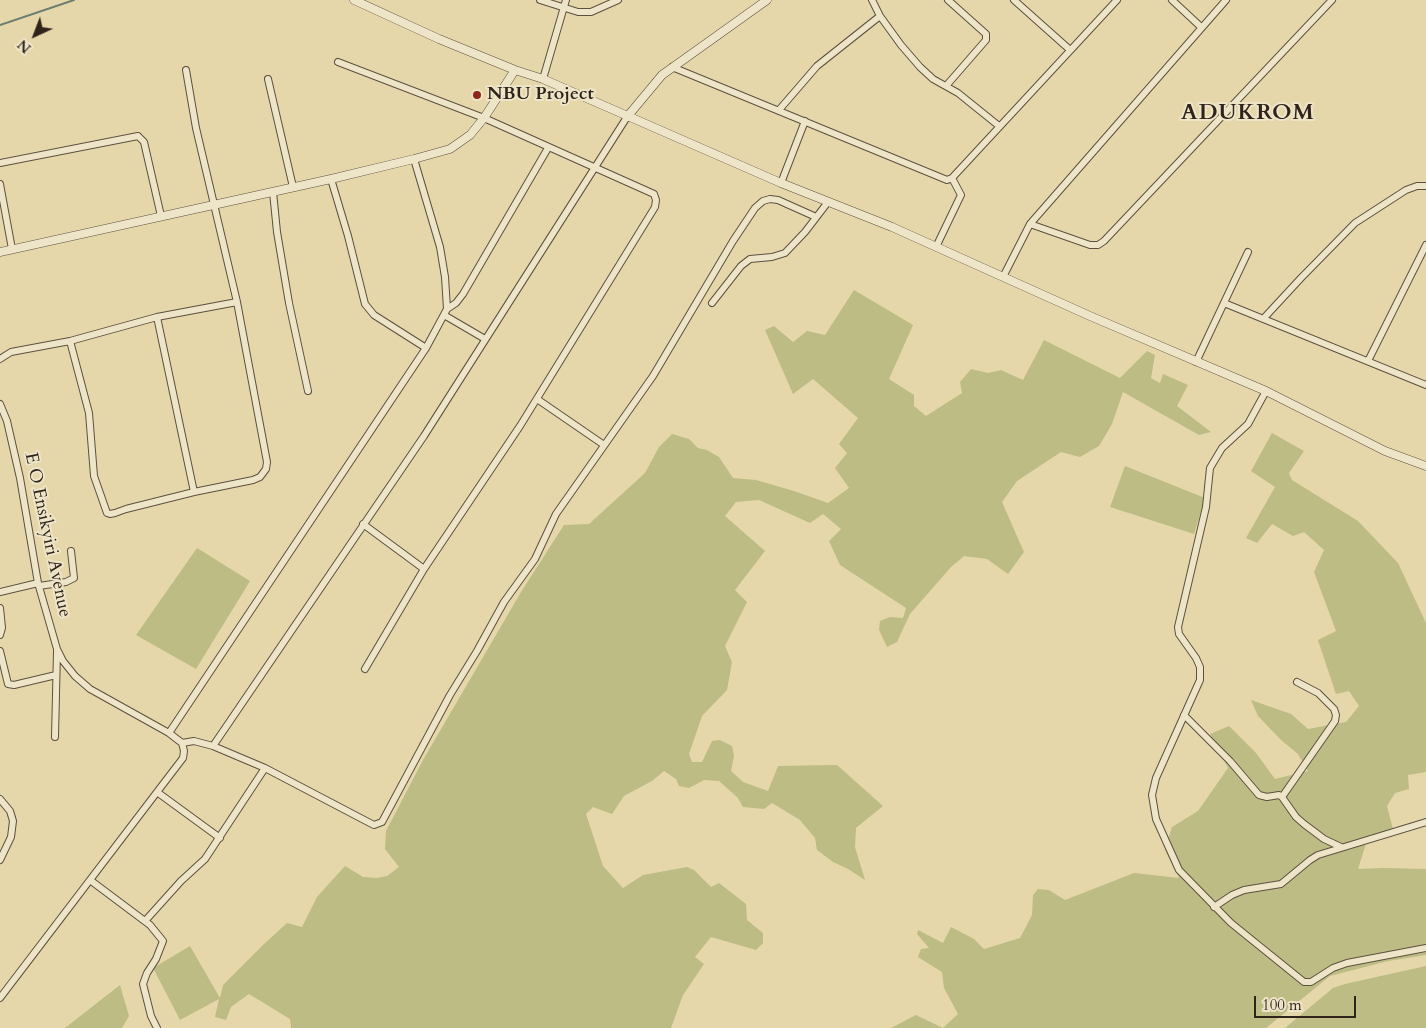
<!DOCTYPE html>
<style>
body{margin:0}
#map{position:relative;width:1426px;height:1028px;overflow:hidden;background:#e5d7aa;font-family:Cardo,serif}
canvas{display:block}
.north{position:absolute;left:10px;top:10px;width:50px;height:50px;-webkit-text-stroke:4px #eee5c8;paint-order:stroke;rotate:223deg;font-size:14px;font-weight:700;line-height:20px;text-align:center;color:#30231b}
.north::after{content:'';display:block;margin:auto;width:18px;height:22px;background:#30231b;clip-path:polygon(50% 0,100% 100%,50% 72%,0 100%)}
.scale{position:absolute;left:1254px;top:996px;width:102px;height:22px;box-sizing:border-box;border:2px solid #30231b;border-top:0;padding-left:6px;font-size:15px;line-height:18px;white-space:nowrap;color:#30231b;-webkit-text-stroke:4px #eee5c8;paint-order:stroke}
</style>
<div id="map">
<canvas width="1426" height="1028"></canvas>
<div class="north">N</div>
<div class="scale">100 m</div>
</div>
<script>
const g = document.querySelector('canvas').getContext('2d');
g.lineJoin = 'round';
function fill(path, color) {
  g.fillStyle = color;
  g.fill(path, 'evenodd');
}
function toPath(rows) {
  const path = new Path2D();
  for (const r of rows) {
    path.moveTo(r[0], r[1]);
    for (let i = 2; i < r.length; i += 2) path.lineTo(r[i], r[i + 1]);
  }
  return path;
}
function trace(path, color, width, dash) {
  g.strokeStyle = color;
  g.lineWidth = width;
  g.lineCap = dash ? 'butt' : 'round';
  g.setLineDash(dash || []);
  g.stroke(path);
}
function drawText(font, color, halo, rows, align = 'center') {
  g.font = font + ' Cardo,serif';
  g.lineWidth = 4;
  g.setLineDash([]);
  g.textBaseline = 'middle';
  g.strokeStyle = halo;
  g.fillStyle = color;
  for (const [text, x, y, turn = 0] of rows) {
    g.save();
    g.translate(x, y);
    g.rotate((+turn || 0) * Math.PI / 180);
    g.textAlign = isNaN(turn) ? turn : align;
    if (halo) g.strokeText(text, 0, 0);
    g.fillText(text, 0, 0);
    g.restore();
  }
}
const green = toPath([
 [854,290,913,325,889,379,914,395,914,406,926,416,962,393,960,382,971,369,988,373,1001,370,1023,380,1044,340,1120,378,1147,351,1155,355,1151,378,1160,383,1163,374,1188,385,1177,406,1211,432,1199,435,1123,392,1112,424,1099,446,1080,457,1061,452,1017,481,1002,502,1024,552,1008,574,987,559,964,556,951,567,910,614,897,642,887,647,879,630,880,621,890,617,903,618,906,608,840,565,829,541,841,529,823,514,810,523,759,500,736,502,725,516,765,551,735,590,747,602,725,646,732,662,727,690,702,716,689,754,692,762,702,762,712,741,720,740,732,746,734,756,731,771,743,782,768,791,778,766,837,765,883,806,856,828,855,847,865,880,848,869,833,862,817,850,815,838,800,820,772,803,764,809,743,807,738,798,719,781,704,780,689,788,679,786,676,779,664,771,652,781,624,796,612,814,593,807,586,814,603,866,623,888,643,875,687,867,694,870,711,887,719,883,746,904,747,920,763,933,763,943,756,950,711,937,695,957,704,964,683,995,671,1028,291,1028,290,1019,249,994,231,1007,226,1020,215,1017,219,999,180,1020,153,968,190,946,220,998,223,985,264,944,287,923,302,927,317,897,345,866,363,877,377,878,387,876,399,867,385,849,386,831,423,760,521,592,564,525,589,524,645,473,659,447,672,434,689,439,698,448,707,450,719,457,733,478,756,480,794,491,828,503,849,488,835,468,847,453,839,444,858,418,813,379,793,394,765,330,774,326,793,342,807,331,825,335],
 [1272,433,1304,451,1289,473,1292,480,1358,521,1398,563,1426,623,1426,772,1408,775,1409,789,1395,793,1387,806,1393,829,1368,837,1358,869,1383,868,1426,869,1426,955,1388,961,1330,976,1266,1028,891,1028,916,1015,943,1028,958,1014,944,988,942,972,918,957,921,949,929,948,917,934,918,930,943,943,951,927,974,939,984,949,1020,938,1032,915,1033,895,1038,889,1049,890,1065,900,1134,873,1179,878,1165,850,1172,827,1198,811,1228,768,1210,734,1229,726,1256,753,1275,779,1308,771,1298,754,1281,740,1258,716,1251,700,1291,714,1308,729,1346,722,1359,706,1349,691,1336,694,1318,640,1336,631,1314,572,1324,550,1304,532,1293,536,1272,524,1257,543,1246,538,1275,487,1251,471],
 [1125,466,1205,498,1194,534,1110,507],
 [197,548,250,581,196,669,136,635],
 [1426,966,1426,1028,1285,1028,1333,988,1345,984],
 [120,985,129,1016,122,1028,65,1028]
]);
const stream = toPath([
 [0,25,74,0]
]);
const minor = toPath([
 [540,0,578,12,591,12,618,0],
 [872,0,880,16,901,45,920,67,933,79,958,93,999,126],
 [1014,0,1069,49],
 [1172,0,1201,27],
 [338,62,484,118,654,194,656,200,655,207,520,426,424,569,365,669],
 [672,67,947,180,952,178,1117,0],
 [268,79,293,187],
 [543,79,566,0],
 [946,86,986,40,986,34,948,0],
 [779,110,817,66,880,16],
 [0,163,138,136,144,142,161,216],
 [331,179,348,236,365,304,374,315,426,348],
 [781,183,805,121],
 [0,184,12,249],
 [273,192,277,232,289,303,308,391],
 [1030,224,1090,245,1098,245,1104,241,1332,0],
 [936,247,961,195,952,178],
 [1003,277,1030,224,1226,0],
 [712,303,741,266,750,259,772,257,785,253,805,232,828,202],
 [1224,303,1426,385],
 [447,309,456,303,463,294,548,148],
 [444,315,485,339],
 [157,317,194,492],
 [1264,318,1301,278,1355,223,1406,190,1417,186,1426,186],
 [70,341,89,413,94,476,107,513,110,514,115,513,126,509,194,492,253,480,260,477,266,469,267,462,237,302,196,128,186,70],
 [0,359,11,352,70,341,157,317,237,302],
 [1368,361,1426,245],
 [1196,362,1248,252],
 [1266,391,1248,424,1222,448,1210,468,1206,507,1178,627,1179,634,1196,658,1200,667,1200,680,1156,778,1152,795,1156,819,1179,870,1231,923,1304,982,1311,982,1333,968,1347,963,1426,948],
 [537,399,604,445],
 [0,404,7,421,20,478,38,583,57,649,63,661,75,676,90,689,169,733,182,743,184,751,183,758,0,998],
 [363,524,424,569],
 [39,586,66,582,74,578,71,551],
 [0,592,38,583],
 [0,608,2,628,0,635],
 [0,651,8,684,14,685,56,675],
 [1184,715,1230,761,1259,795,1267,797,1279,795,1282,797,1296,817,1304,824,1324,839,1341,847],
 [169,733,426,348,447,309,445,277,440,247,414,159],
 [55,737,57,651],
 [182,743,194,741,213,746,265,768,370,823,374,825,382,822,450,695,477,651,504,602,535,559,556,514,653,376,733,241,755,208,763,201,770,199,778,200,816,217],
 [213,746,424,436,627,117],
 [157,792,220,838],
 [1282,797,1335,721,1336,715,1334,709,1318,693,1297,682],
 [0,799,10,811,13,821,11,837,0,860],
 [90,880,150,925,163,941,156,959,147,973,143,984,151,1016,157,1028],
 [1214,907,1232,895,1244,890,1281,884,1310,860,1318,855,1426,822],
 [145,921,181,881,205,859,265,768]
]);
const tertiary = toPath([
 [354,0,439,39,515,70,543,79,781,183,892,227,1090,316,1266,391,1385,451,1426,466],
 [627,117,662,75,767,0],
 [0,252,331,179,414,159,450,149,470,135,484,118,515,70]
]);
const markers = [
 [477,95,5,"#8f2418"]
];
const poiNames = [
 ["NBU Project",487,95]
];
const streetNames = [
 ["E O Ensikyiri Avenue",47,535,78]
];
const districtNames = [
 ["ADUKROM",1248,114]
];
fill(green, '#bcbc84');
trace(stream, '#6d7e71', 2);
trace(minor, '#5d503f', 8);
trace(tertiary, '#5d503f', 9);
trace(minor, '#eee5c8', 6);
trace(tertiary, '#eee5c8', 8);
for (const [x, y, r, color] of markers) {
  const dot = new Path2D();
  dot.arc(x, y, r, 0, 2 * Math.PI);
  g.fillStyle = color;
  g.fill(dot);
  trace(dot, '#eee5c8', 2);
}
drawText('bold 18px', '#30231b', '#eee5c8', poiNames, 'left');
drawText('18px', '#30231b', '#eee5c8', streetNames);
g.letterSpacing = '1px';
drawText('bold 22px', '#30231b', '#eee5c8', districtNames);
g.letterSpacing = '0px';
</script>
